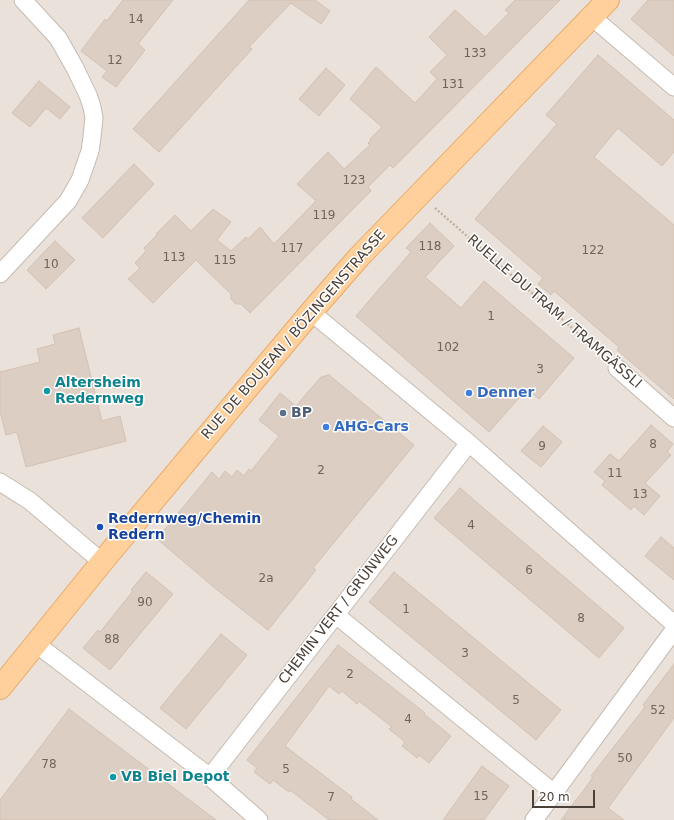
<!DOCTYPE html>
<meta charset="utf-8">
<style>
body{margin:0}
#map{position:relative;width:674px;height:820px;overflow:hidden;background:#f6f1ec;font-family:"DejaVu Sans",sans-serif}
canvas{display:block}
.scale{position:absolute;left:532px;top:790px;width:63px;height:18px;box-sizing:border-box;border:2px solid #4b4139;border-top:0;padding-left:5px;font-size:12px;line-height:14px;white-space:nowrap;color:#4b4139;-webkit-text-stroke:3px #fff;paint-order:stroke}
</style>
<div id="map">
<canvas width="674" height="820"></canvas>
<div class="scale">20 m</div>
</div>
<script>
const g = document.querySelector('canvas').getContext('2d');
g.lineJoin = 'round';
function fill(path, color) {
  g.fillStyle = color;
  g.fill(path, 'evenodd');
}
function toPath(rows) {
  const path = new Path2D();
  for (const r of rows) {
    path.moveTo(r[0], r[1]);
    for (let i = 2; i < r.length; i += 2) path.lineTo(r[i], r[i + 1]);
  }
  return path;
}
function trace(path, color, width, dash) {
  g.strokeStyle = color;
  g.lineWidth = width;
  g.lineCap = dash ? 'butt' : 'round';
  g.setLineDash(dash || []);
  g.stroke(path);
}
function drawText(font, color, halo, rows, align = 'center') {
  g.font = font + ' "DejaVu Sans",sans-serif';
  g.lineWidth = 3;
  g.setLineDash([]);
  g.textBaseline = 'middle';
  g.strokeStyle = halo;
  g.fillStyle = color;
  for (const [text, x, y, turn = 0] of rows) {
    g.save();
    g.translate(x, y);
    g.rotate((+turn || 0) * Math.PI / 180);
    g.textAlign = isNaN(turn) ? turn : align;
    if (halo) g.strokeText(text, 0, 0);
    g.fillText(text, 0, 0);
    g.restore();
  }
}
const residential = toPath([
 [0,0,674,0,674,820,0,820]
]);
const building = toPath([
 [123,0,173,0,138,44,145,50,116,87,102,77,107,71,81,51,105,19,107,21,123,0],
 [249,0,315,0,330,11,321,24,291,3,249,47,252,49,159,152,133,129,249,0],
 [515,0,560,0,393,168,390,165,368,187,371,191,250,313,241,304,236,304,231,299,231,294,196,260,153,303,128,279,140,268,135,263,146,251,144,248,157,235,156,234,175,215,191,231,213,209,231,222,217,240,231,251,246,237,248,239,260,227,274,244,316,201,297,184,328,152,344,169,370,145,368,143,371,140,370,139,382,127,350,99,376,67,415,103,437,79,430,72,447,55,429,37,455,10,485,37,509,13,505,10,515,0],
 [648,0,674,0,674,56,631,19,648,0],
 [598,55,674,120,674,152,662,166,618,128,594,157,674,225,674,399,617,350,619,347,554,291,551,295,538,284,543,278,475,219,557,124,546,115,598,55],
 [326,68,345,85,319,116,299,99,326,68],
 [39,81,70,107,60,119,46,108,30,127,12,113,39,81],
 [134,164,154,184,103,238,82,218,134,164],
 [430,223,454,246,425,277,461,308,484,281,574,358,539,399,527,389,489,432,356,316,411,252,406,248,430,223],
 [55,241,75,260,46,289,27,270,55,241],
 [79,328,102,421,120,416,126,441,26,467,17,432,6,435,0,411,0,372,40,362,37,349,55,344,53,335,79,328],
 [329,375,414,445,313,568,316,570,268,630,216,589,157,539,212,472,219,479,225,471,232,477,237,470,244,476,249,469,251,471,279,436,259,420,280,393,296,406,321,377,329,375],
 [651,425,673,444,667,452,671,455,645,483,660,496,644,515,634,506,631,510,602,485,605,481,594,472,610,454,619,461,651,425],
 [543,426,562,442,541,467,521,451,543,426],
 [460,488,624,628,599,658,434,518,460,488],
 [661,537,674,548,674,580,645,556,661,537],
 [146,572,173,594,110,670,83,648,98,630,100,632,133,591,131,590,146,572],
 [394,572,561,710,536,740,369,602,394,572],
 [221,634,247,655,186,729,160,708,221,634],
 [338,645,425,713,424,714,451,736,429,763,419,755,417,758,402,746,405,742,389,729,392,727,359,701,357,704,342,691,339,694,329,686,285,746,352,797,351,799,378,820,329,820,290,790,289,792,273,780,270,784,254,772,257,768,247,760,338,645],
 [674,664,674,718,608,808,624,820,561,820,586,787,593,777,591,776,638,716,645,707,643,705,674,664],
 [69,709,110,740,216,820,0,820,0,800,69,709],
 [482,766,509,786,484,820,443,820,482,766]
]);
const path = toPath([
 [435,208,604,356]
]);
const street = toPath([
 [592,17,674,87],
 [0,274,68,201,80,180,90,151,92,137,94,118,92,107,88,95,75,68,58,38,23,0],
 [311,312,469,443,674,624],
 [617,368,674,418],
 [0,482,30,501,102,562],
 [336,615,554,793],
 [35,643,210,777,259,820],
 [210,777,469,443],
 [534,820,674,630]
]);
const primary = toPath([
 [0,688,102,562,311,312,359,257,608,0]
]);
const markers = [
 [47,391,4,"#0f9aa8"],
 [469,393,4,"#3f7fe0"],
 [283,413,4,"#5c6f8a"],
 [326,427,4,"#3f7fe0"],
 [100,527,4,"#1a4fb4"],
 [113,777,4,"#0f9aa8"]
];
const numberNames = [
 ["14",136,20],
 ["133",475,54],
 ["12",115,61],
 ["131",453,85],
 ["123",354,181],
 ["119",324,216],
 ["118",430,247],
 ["117",292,249],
 ["122",593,251],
 ["113",174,258],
 ["115",225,261],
 ["10",51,265],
 ["1",491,317],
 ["102",448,348],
 ["3",540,370],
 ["8",653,445],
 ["9",542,447],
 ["2",321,471],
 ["11",615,474],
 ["13",640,495],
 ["4",471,526],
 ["6",529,571],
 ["2a",266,579],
 ["90",145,603],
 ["1",406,610],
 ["8",581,619],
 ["88",112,640],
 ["3",465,654],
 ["2",350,675],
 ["5",516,701],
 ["52",658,711],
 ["4",408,720],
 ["50",625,759],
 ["78",49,765],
 ["5",286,770],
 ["15",481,797],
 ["7",331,798]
];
const streetNames = [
 ["RUELLE DU TRAM / TRAMGÄSSLI",554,312,41],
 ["RUE DE BOUJEAN / BÖZINGENSTRASSE",294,335,-49],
 ["CHEMIN VERT / GRÜNWEG",339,610,-52]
];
const cultureNames = [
 ["Altersheim",55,383],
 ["Redernweg",55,399],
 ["VB Biel Depot",121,777]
];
const shopNames = [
 ["Denner",477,393],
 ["AHG-Cars",334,427]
];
const serviceNames = [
 ["BP",291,413]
];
const transitNames = [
 ["Redernweg/Chemin",108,519],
 ["Redern",108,535]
];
fill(residential, '#eae2da');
fill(building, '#dccec3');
trace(building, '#d4c1b3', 1);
trace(street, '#c5bab0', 19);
trace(primary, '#e9aa67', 24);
trace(path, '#c5b09e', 2.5, [2, 2]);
trace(street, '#fff', 17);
trace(primary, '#ffd09c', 22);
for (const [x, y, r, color] of markers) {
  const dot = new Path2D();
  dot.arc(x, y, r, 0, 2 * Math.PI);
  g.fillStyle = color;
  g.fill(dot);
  trace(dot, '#fff', 1.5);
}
drawText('12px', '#6f645c', null, numberNames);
drawText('14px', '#4b4139', '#fff', streetNames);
drawText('bold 14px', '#0d838f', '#fff', cultureNames, 'left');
drawText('bold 14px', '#366cbe', '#fff', shopNames, 'left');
drawText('bold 14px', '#4e5e75', '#fff', serviceNames, 'left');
drawText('bold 14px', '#164399', '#fff', transitNames, 'left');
</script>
